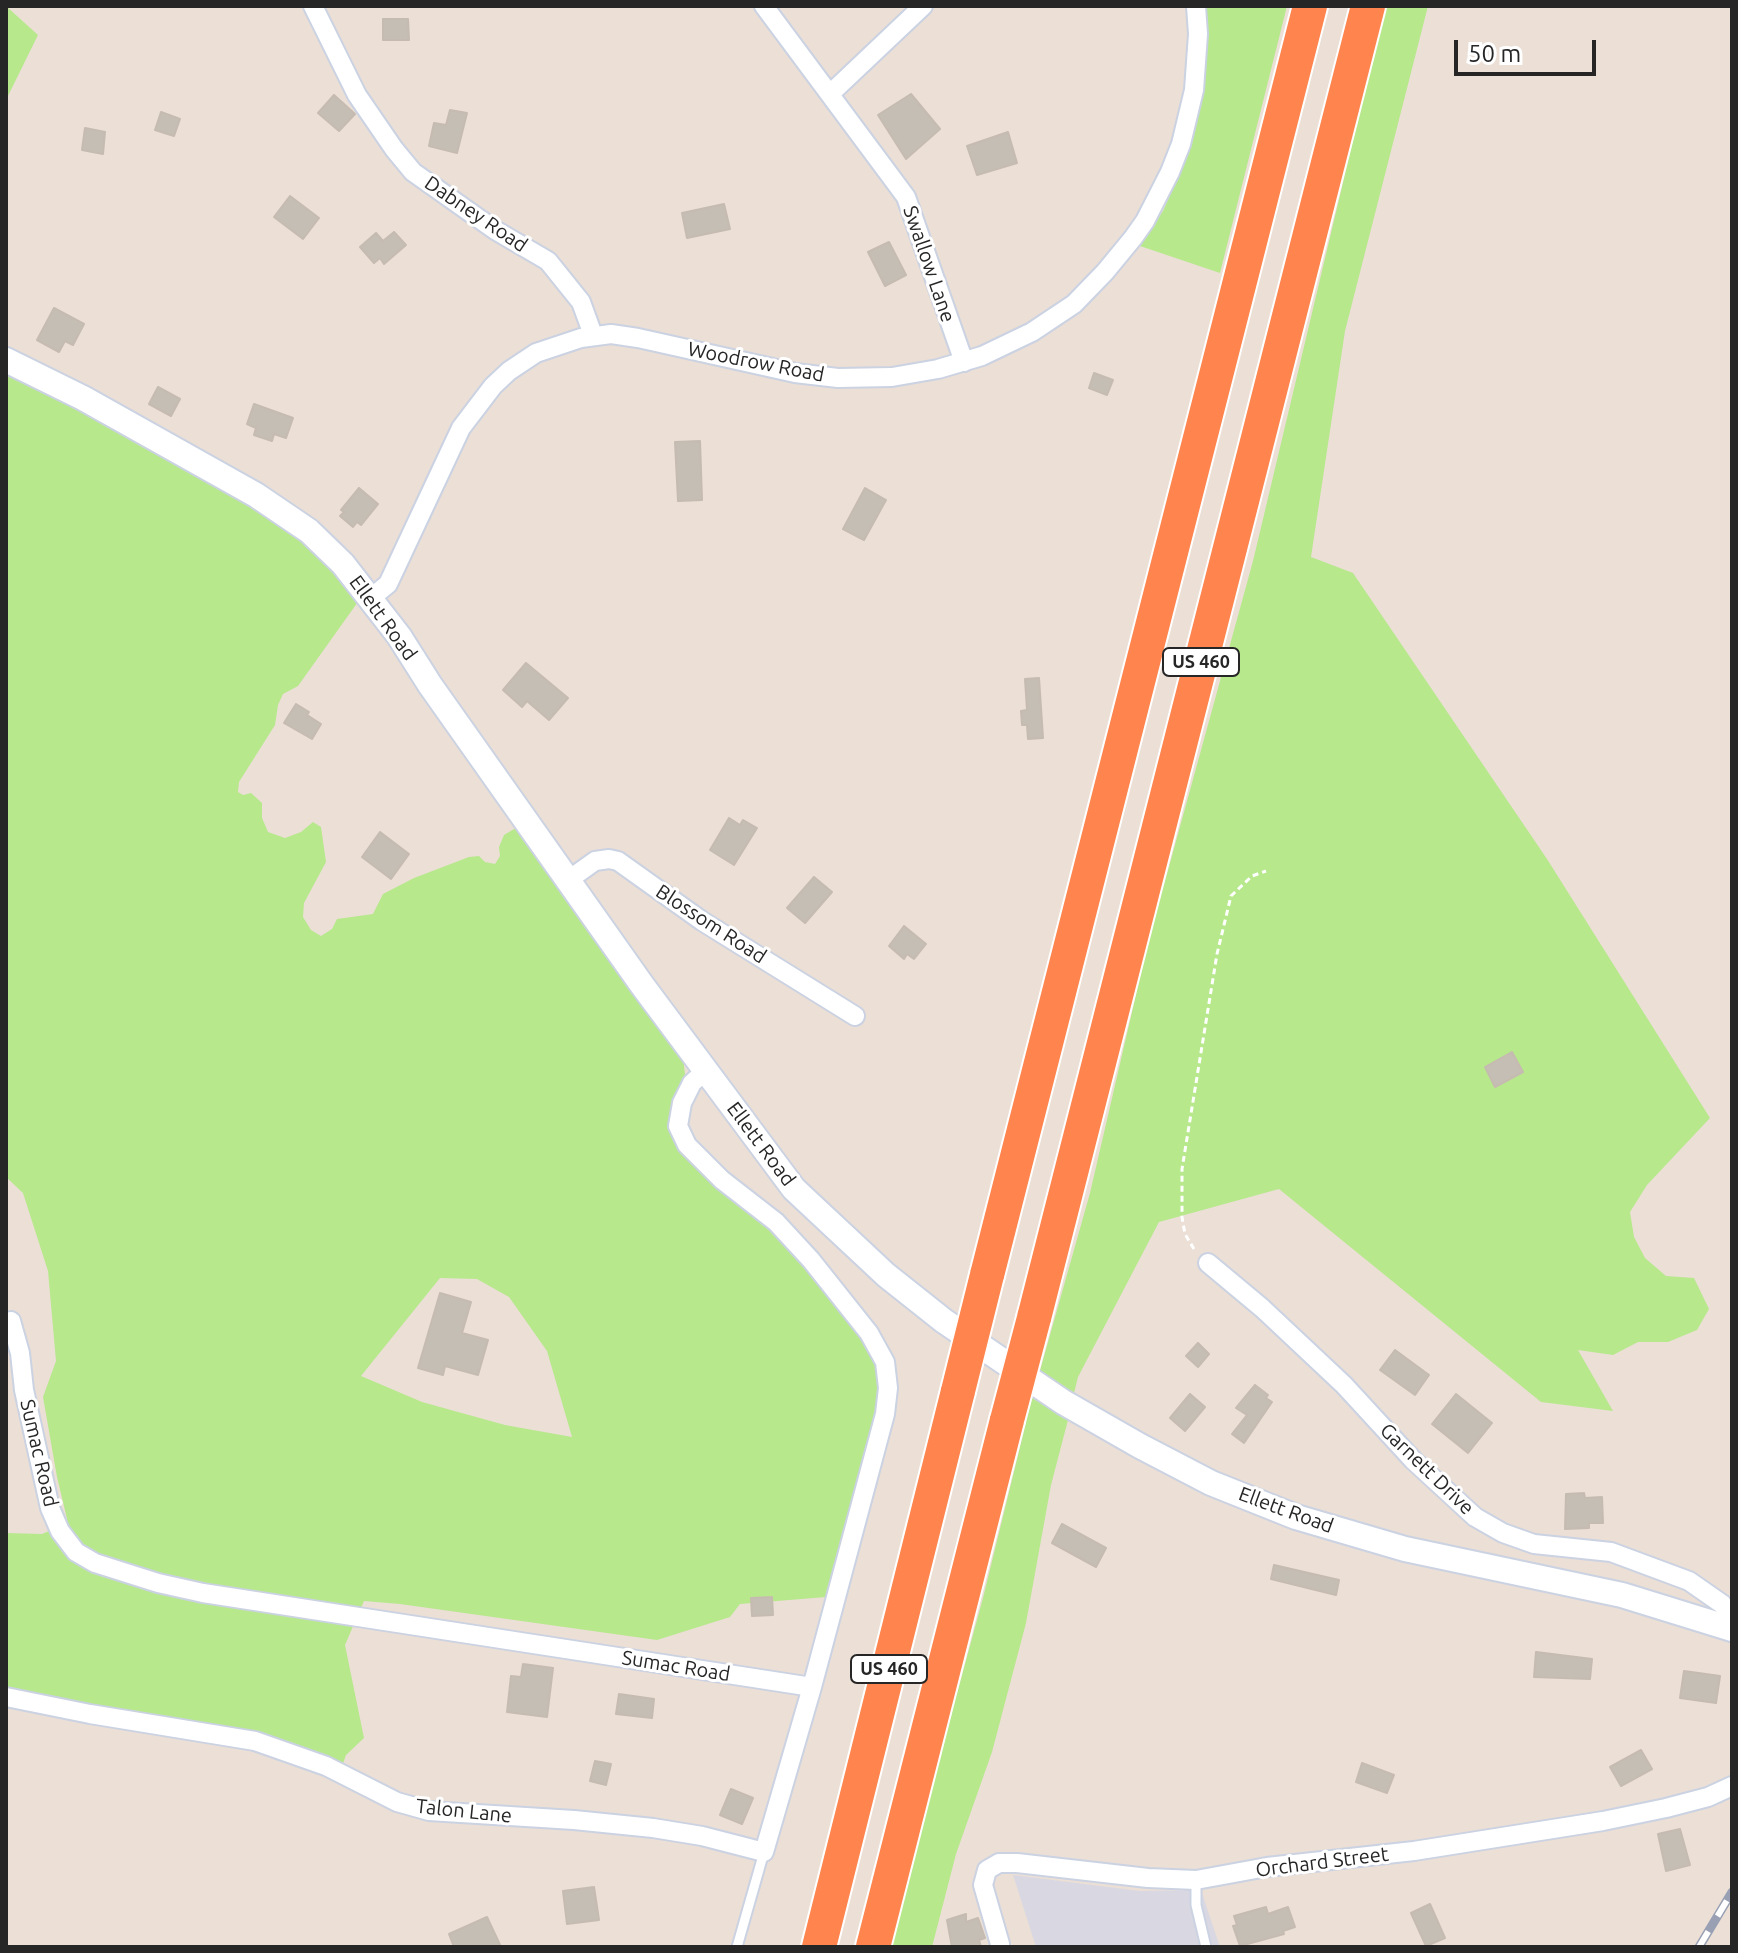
<!DOCTYPE html>
<style>
body{margin:0}
#map{position:relative;width:1738px;height:1953px;overflow:hidden;background:#ebdfd6;font-family:Ubuntu,sans-serif}
canvas{display:block}
.frame{position:absolute;inset:0;border:8px solid #262626;pointer-events:none}
.scale{position:absolute;left:1454px;top:40px;width:142px;height:36px;box-sizing:border-box;border:4px solid #262626;border-top:0;padding-left:10px;font-size:24px;line-height:28px;white-space:nowrap;color:#262626;-webkit-text-stroke:6px #fff;paint-order:stroke}
</style>
<div id="map">
<canvas width="1738" height="1953"></canvas>
<div class="frame"></div>
<div class="scale">50 m</div>
</div>
<script>
const g = document.querySelector('canvas').getContext('2d');
g.lineJoin = 'round';
function fill(path, color) {
  g.fillStyle = color;
  g.fill(path, 'evenodd');
}
function toPath(rows) {
  const path = new Path2D();
  for (const r of rows) {
    path.moveTo(r[0], r[1]);
    for (let i = 2; i < r.length; i += 2) path.lineTo(r[i], r[i + 1]);
  }
  return path;
}
function trace(path, color, width, dash) {
  g.strokeStyle = color;
  g.lineWidth = width;
  g.lineCap = dash ? 'butt' : 'round';
  g.setLineDash(dash || []);
  g.stroke(path);
}
function drawText(font, color, halo, rows, align = 'center') {
  g.font = font + ' Ubuntu,sans-serif';
  g.lineWidth = 6;
  g.setLineDash([]);
  g.textBaseline = 'middle';
  g.strokeStyle = halo;
  g.fillStyle = color;
  for (const [text, x, y, turn = 0] of rows) {
    g.save();
    g.translate(x, y);
    g.rotate((+turn || 0) * Math.PI / 180);
    g.textAlign = isNaN(turn) ? turn : align;
    if (halo) g.strokeText(text, 0, 0);
    g.fillText(text, 0, 0);
    g.restore();
  }
}
const industrial = toPath([
 [1013,1875,1140,1891,1201,1890,1220,1947,1036,1947]
]);
const green = toPath([
 [6,6,38,35,6,100],
 [1205,6,1287,6,1220,273,1140,246,1163,211,1181,171,1194,129,1204,79],
 [1385,6,1428,6,1345,331,1311,557,1353,573,1547,859,1710,1118,1647,1185,1630,1212,1634,1237,1645,1258,1666,1276,1694,1278,1709,1309,1697,1330,1668,1342,1638,1342,1613,1355,1578,1350,1613,1411,1541,1402,1279,1189,1159,1222,1078,1377,1073,1397,1039,1374,1090,1193,1148,943,1253,561],
 [6,369,230,488,310,545,360,599,298,686,283,694,278,705,275,725,239,782,238,792,243,795,251,793,262,803,262,818,268,832,285,838,301,832,313,822,321,827,326,862,304,903,303,917,311,930,321,936,332,929,337,919,373,914,383,894,414,878,469,857,479,856,485,862,495,864,500,856,499,847,504,835,514,829,522,832,683,1058,685,1074,682,1089,669,1117,672,1138,714,1184,769,1226,840,1310,870,1351,878,1370,879,1395,876,1420,826,1597,740,1604,730,1617,657,1640,400,1604,364,1601,345,1645,364,1738,346,1755,341,1769,6,1692,6,1533,42,1534,68,1523,57,1477,43,1397,56,1361,48,1271,23,1193,6,1177],
 [440,1278,477,1279,509,1297,547,1351,572,1437,505,1425,422,1402,361,1376],
 [1032,1398,1068,1420,1051,1485,1026,1623,992,1752,956,1854,932,1947,888,1947,983,1598]
]);
const building = toPath([
 [383,19,408,19,409,40,383,40,383,19],
 [911,94,940,129,906,159,878,115,911,94],
 [334,95,355,114,339,131,318,113,334,95],
 [450,110,467,113,457,153,429,146,434,123,446,125,450,110],
 [161,112,180,119,174,136,155,130,161,112],
 [85,128,105,132,103,154,82,150,85,128],
 [1008,132,1017,163,977,175,967,146,1008,132],
 [290,196,319,218,303,239,274,217,290,196],
 [724,204,730,229,687,238,682,213,724,204],
 [394,232,406,245,384,264,380,258,374,263,360,247,376,233,383,241,394,232],
 [889,242,906,275,885,286,868,252,889,242],
 [54,308,84,324,73,345,65,341,59,352,37,340,54,308],
 [1094,373,1113,380,1107,395,1089,388,1094,373],
 [158,387,180,399,171,416,149,404,158,387],
 [254,404,293,418,286,438,274,434,272,441,254,435,256,428,247,424,254,404],
 [700,441,702,500,678,501,675,442,700,441],
 [359,488,378,504,361,525,357,522,353,527,340,516,344,512,341,510,359,488],
 [865,488,886,500,864,540,843,529,865,488],
 [526,663,568,698,549,720,527,701,522,707,503,690,526,663],
 [1039,678,1043,738,1028,739,1027,725,1022,725,1021,711,1027,710,1025,679,1039,678],
 [296,704,309,712,307,715,321,724,312,739,284,723,296,704],
 [729,818,740,825,743,820,757,828,734,865,710,850,729,818],
 [380,832,409,854,391,879,362,857,380,832],
 [814,877,832,892,805,923,787,908,814,877],
 [904,926,926,944,914,959,907,954,904,959,889,946,904,926],
 [1512,1052,1523,1072,1495,1087,1485,1067,1512,1052],
 [440,1293,471,1302,462,1333,488,1340,478,1375,445,1366,443,1375,418,1368,440,1293],
 [1198,1343,1209,1354,1198,1367,1186,1356,1198,1343],
 [1395,1350,1429,1375,1415,1395,1380,1370,1395,1350],
 [1255,1385,1268,1395,1266,1398,1272,1402,1244,1443,1232,1434,1247,1415,1236,1408,1255,1385],
 [1190,1394,1205,1407,1185,1431,1170,1418,1190,1394],
 [1456,1394,1492,1423,1468,1453,1432,1424,1456,1394],
 [1584,1493,1585,1498,1602,1497,1603,1523,1589,1523,1589,1528,1565,1529,1566,1494,1584,1493],
 [1062,1524,1106,1548,1096,1567,1052,1543,1062,1524],
 [1274,1565,1339,1580,1336,1595,1271,1579,1274,1565],
 [772,1597,773,1615,752,1616,751,1598,772,1597],
 [1536,1652,1592,1659,1590,1679,1534,1677,1536,1652],
 [523,1664,553,1668,547,1717,507,1712,511,1676,521,1677,523,1664],
 [1684,1671,1720,1676,1716,1703,1680,1698,1684,1671],
 [619,1694,654,1699,652,1718,616,1714,619,1694],
 [1641,1750,1652,1769,1621,1786,1610,1767,1641,1750],
 [595,1761,611,1764,606,1785,590,1781,595,1761],
 [1362,1763,1394,1775,1387,1793,1356,1782,1362,1763],
 [731,1789,753,1798,742,1824,720,1815,731,1789],
 [1680,1829,1690,1865,1666,1871,1658,1834,1680,1829],
 [594,1887,599,1920,567,1924,563,1891,594,1887],
 [1430,1904,1445,1938,1426,1946,1411,1913,1430,1904],
 [1266,1907,1268,1914,1288,1907,1295,1927,1283,1931,1284,1934,1240,1946,1233,1926,1237,1925,1234,1916,1266,1907],
 [966,1914,966,1922,978,1918,985,1938,979,1940,981,1947,952,1947,947,1920,966,1914],
 [487,1917,501,1947,454,1947,449,1934,487,1917]
]);
const path = toPath([
 [1194,1249,1185,1234,1182,1217,1182,1169,1217,954,1231,896,1252,876,1266,871]
]);
const service = toPath([
 [1196,1880,1196,1905,1206,1947],
 [737,1947,764,1852]
]);
const minor = toPath([
 [313,6,357,95,394,149,413,172,495,230,548,261,581,302,593,335],
 [764,6,906,197,964,362],
 [830,94,923,6],
 [371,598,388,584,461,428,493,386,509,371,536,353,581,338,611,334,638,338,795,373,838,378,892,377,938,369,982,356,1032,332,1074,304,1105,272,1133,238,1145,221,1170,172,1181,144,1194,90,1198,34,1196,6],
 [567,881,595,861,609,859,618,861,702,921,855,1016],
 [1208,1263,1262,1308,1344,1385,1413,1460,1475,1517,1503,1533,1534,1544,1611,1552,1689,1581,1722,1604,1732,1617],
 [11,1321,20,1353,24,1390,50,1508,60,1531,76,1552,95,1563,158,1583,203,1593,812,1687],
 [6,1697,90,1714,255,1741,326,1766,397,1802,429,1811,574,1820,653,1828,702,1836,764,1852,812,1687,885,1414,888,1388,885,1362,869,1333,811,1260,776,1222,722,1180,687,1145,678,1126,682,1103,692,1083,706,1070],
 [1000,1944,983,1885,987,1870,999,1863,1017,1863,1148,1878,1196,1880,1267,1867,1414,1851,1603,1821,1666,1808,1708,1797,1732,1786]
]);
const tertiary = toPath([
 [6,360,83,398,256,495,309,531,343,564,399,636,430,685,642,985,794,1189,886,1275,944,1321,1063,1402,1140,1446,1211,1483,1296,1517,1405,1549,1622,1595,1732,1629]
]);
const motorway = toPath([
 [987,1275,1310,6],
 [1034,1318,1368,6],
 [819,1947,958,1391],
 [873,1947,1007,1420]
]);
const rail = toPath([
 [1699,1947,1732,1892]
]);
const motorwayBridge = toPath([
 [958,1391,987,1275],
 [1007,1420,1034,1318]
]);
const shields = [
 [1201,662,76],
 [889,1669,76]
];
const shieldNames = [
 ["US 460",1201,662],
 ["US 460",889,1669]
];
const streetNames = [
 ["Dabney Road",476,214,34],
 ["Swallow Lane",929,264,71],
 ["Woodrow Road",756,362,11],
 ["Ellett Road",383,618,54],
 ["Blossom Road",711,924,33],
 ["Ellett Road",761,1144,53],
 ["Sumac Road",39,1453,77],
 ["Garnett Drive",1427,1469,44],
 ["Ellett Road",1286,1510,20],
 ["Sumac Road",676,1666,9],
 ["Talon Lane",464,1811,6],
 ["Orchard Street",1322,1862,-7]
];
fill(industrial, '#d9d8e2');
fill(green, '#b7e88c');
fill(building, '#c5beb5');
trace(building, '#c6bbb0', 2);
trace(service, '#cbd2e2', 13);
trace(minor, '#cbd2e2', 22);
trace(tertiary, '#cbd2e2', 28);
trace(motorway, '#fff', 38);
trace(path, '#fff', 3, [6, 4]);
trace(service, '#fff', 9);
trace(minor, '#fff', 18);
trace(tertiary, '#fff', 24);
trace(motorway, '#ff844d', 34);
trace(rail, '#99a0b3', 9);
trace(rail, '#fff', 6, [18]);
trace(motorwayBridge, '#fff', 38, []);
trace(motorwayBridge, '#ff844d', 34);
for (const [x, y, w] of shields) {
  const box = new Path2D();
  box.roundRect(x - w / 2, y - 14, w, 28, 6);
  g.fillStyle = '#fff';
  g.fill(box);
  trace(box, '#262626', 2);
}
drawText('bold 18px', '#262626', null, shieldNames);
drawText('20px', '#262626', '#fff', streetNames);
</script>
